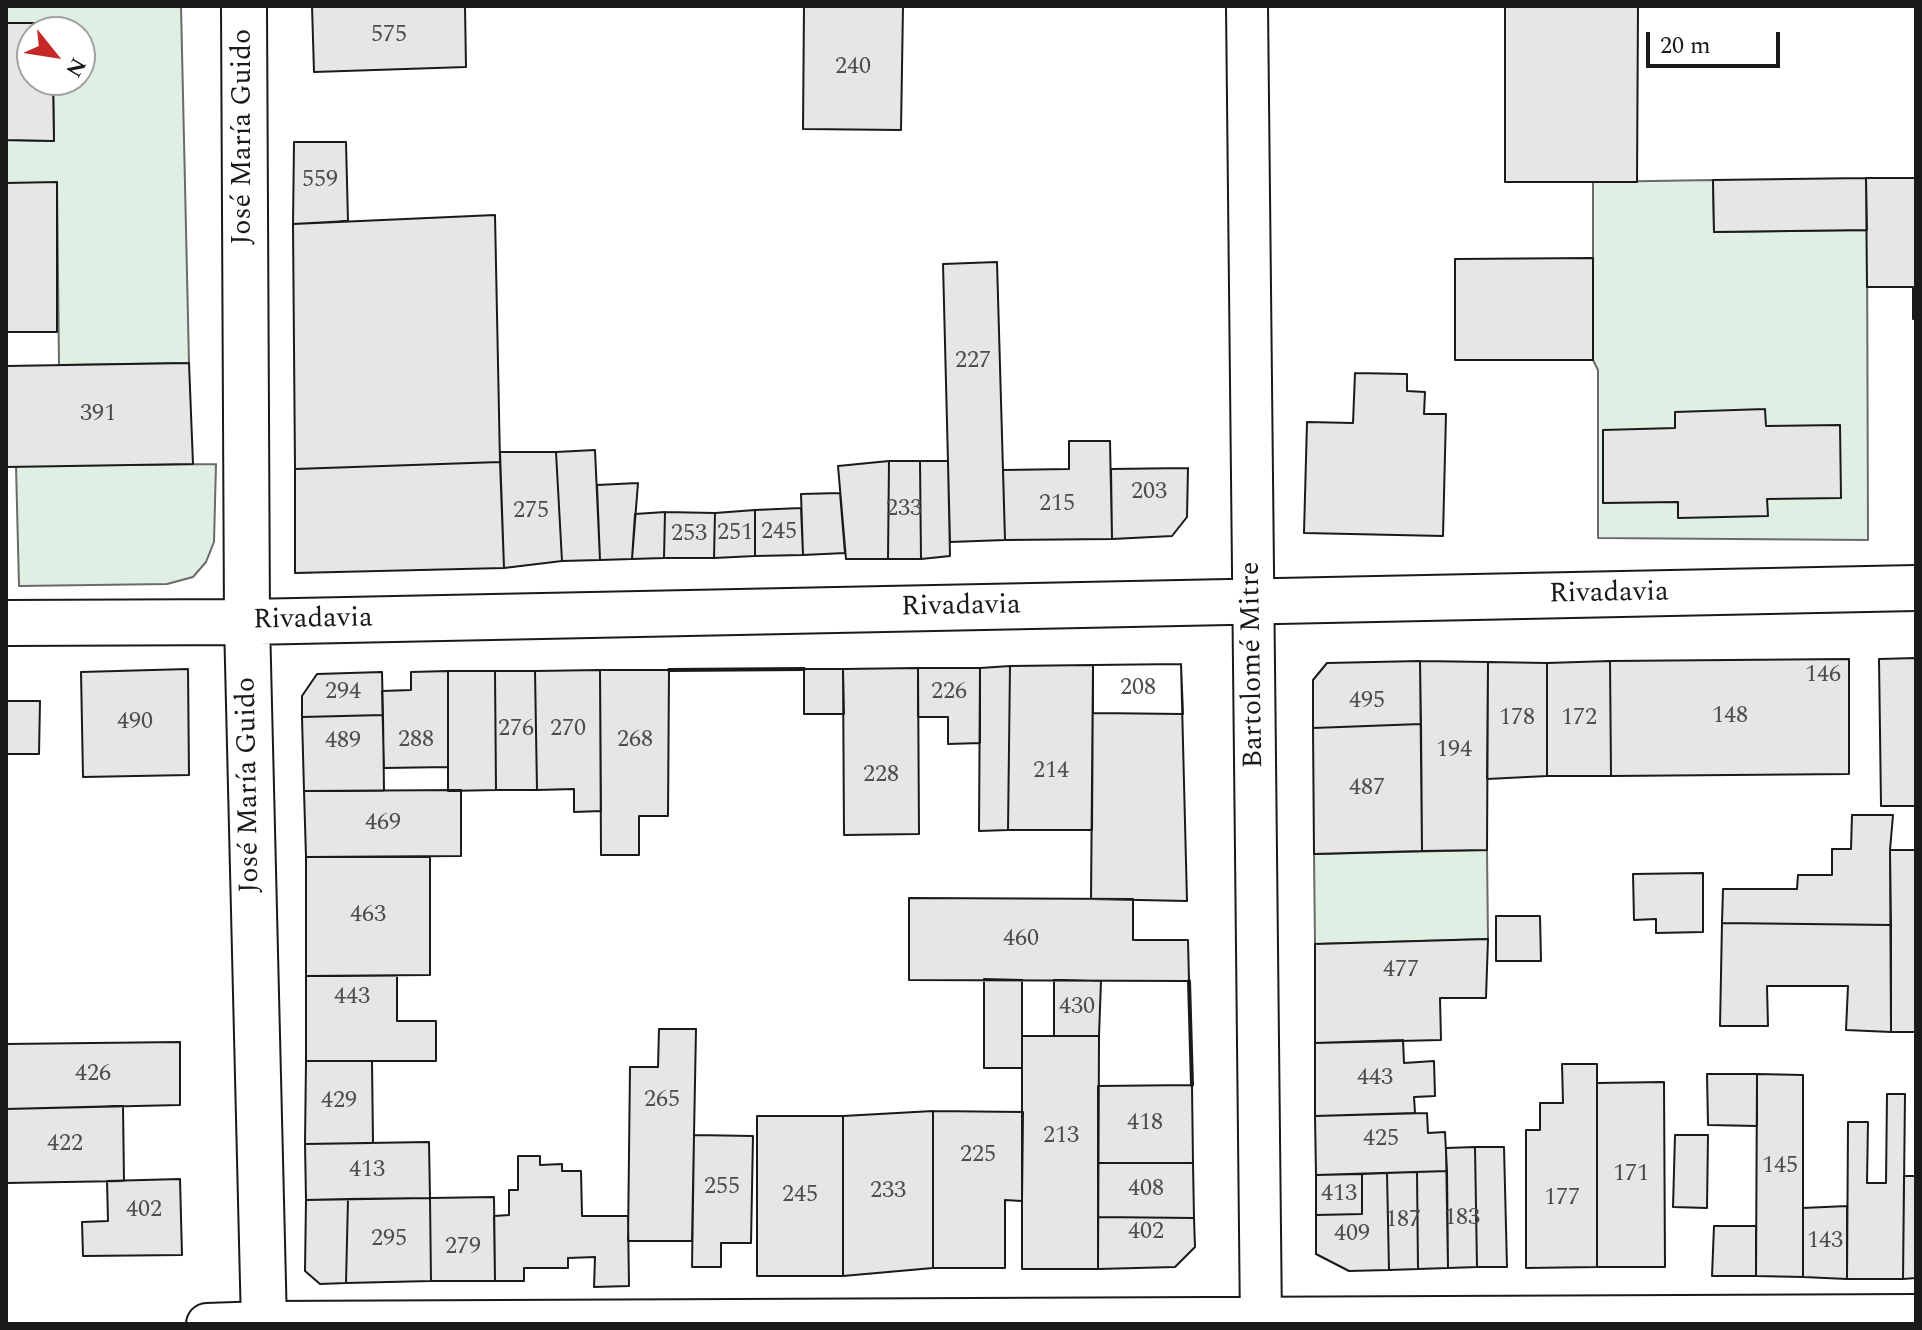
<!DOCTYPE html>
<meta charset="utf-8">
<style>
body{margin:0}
#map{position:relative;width:1922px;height:1330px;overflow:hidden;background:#fff;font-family:Spectral,serif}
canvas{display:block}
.frame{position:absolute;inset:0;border:8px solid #1a1a1a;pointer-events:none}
.north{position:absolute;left:16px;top:16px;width:80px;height:80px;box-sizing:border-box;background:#fff;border:2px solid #a3a3a3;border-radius:50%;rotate:120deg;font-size:22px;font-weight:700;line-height:32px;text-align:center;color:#1a1a1a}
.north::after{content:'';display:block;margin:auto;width:28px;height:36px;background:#c62828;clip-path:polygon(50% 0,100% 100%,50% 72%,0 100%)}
.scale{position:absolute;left:1646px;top:32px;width:134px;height:36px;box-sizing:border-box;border:4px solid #1a1a1a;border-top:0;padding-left:10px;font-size:24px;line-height:28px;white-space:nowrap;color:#1a1a1a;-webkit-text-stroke:6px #fff;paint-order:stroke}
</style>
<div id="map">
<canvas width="1922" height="1330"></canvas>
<div class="frame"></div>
<div class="north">N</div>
<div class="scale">20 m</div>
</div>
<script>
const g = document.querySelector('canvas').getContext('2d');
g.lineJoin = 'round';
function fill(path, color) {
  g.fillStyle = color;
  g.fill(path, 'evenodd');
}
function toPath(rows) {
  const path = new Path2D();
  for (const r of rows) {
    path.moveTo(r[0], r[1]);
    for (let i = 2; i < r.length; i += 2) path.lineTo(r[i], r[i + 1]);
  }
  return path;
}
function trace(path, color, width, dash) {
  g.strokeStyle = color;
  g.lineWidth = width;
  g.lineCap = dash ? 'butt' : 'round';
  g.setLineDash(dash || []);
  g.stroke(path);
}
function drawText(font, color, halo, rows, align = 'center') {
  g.font = font + ' Spectral,serif';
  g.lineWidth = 6;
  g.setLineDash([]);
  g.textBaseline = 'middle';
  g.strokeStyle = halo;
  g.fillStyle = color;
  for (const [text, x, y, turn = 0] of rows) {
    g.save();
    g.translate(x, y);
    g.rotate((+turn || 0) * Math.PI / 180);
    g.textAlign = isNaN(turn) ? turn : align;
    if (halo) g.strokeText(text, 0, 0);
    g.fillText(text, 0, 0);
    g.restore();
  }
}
const green = toPath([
 [6,6,181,6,189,363,59,365,57,183,6,183,6,140,54,141,53,80,80,80,80,32,53,32,52,23,6,23,6,6],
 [1713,180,1714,232,1867,230,1868,540,1598,538,1598,370,1593,360,1593,182,1713,180],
 [216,464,214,542,206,562,193,577,167,584,19,586,16,466,216,464],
 [1487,850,1488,939,1315,944,1314,854,1487,850]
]);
const building = toPath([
 [312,6,465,6,466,67,314,72,312,6],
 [804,6,903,6,901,130,803,129,804,6],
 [1505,6,1638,6,1637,182,1505,182,1505,6],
 [6,23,53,23,53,32,32,32,32,80,53,80,54,141,6,140,6,23],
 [294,142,346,142,348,221,293,224,294,142],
 [1866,178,1916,178,1916,319,1913,319,1913,287,1867,287,1866,178],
 [1866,178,1867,230,1714,232,1713,180,1866,178],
 [57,182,57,332,6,332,6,183,57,182],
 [495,215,500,462,295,469,293,224,495,215],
 [1593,258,1593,360,1455,360,1455,259,1593,258],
 [997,262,1005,540,950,542,943,264,997,262],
 [189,363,193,464,6,467,6,366,189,363],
 [1355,373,1407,374,1407,391,1425,392,1424,414,1446,414,1443,536,1304,533,1307,422,1353,423,1355,373],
 [1765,409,1766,426,1840,425,1841,498,1767,499,1768,516,1678,518,1678,502,1603,503,1603,430,1675,428,1675,412,1765,409],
 [1069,441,1110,441,1112,539,1005,540,1003,470,1069,469,1069,441],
 [595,450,600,560,562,561,556,452,595,450],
 [500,452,556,452,562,561,504,568,500,452],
 [889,461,920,461,921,559,888,559,889,461],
 [889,461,888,559,846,559,838,466,889,461],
 [920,461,948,461,950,556,921,559,920,461],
 [500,462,504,568,295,573,295,469,500,462],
 [1188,468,1187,517,1172,536,1112,539,1111,469,1188,468],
 [638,483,632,559,600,560,597,485,638,483],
 [840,493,845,553,803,555,801,494,840,493],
 [801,508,803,555,755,556,755,510,801,508],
 [755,510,755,556,714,558,715,513,755,510],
 [665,512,715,513,714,558,664,558,665,512],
 [665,512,664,558,632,559,635,514,665,512],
 [1916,658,1916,806,1881,806,1879,659,1916,658],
 [1849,659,1849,774,1611,776,1610,661,1849,659],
 [1420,661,1488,662,1487,850,1422,851,1420,661],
 [1420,661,1421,724,1313,728,1313,680,1327,663,1420,661],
 [1610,661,1611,776,1547,776,1547,663,1610,661],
 [1488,662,1547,663,1547,776,1487,779,1488,662],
 [1181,664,1187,901,1091,899,1093,665,1181,664],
 [1181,664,1183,714,1093,713,1093,665,1181,664],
 [1093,665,1092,830,1008,830,1010,666,1093,665],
 [1010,666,1008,830,979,831,980,668,1010,666],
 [918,668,919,834,844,835,843,669,918,668],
 [918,668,980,668,980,743,948,744,948,717,918,717,918,668],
 [188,669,189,775,83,777,81,672,188,669],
 [804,669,843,669,844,714,804,714,804,669],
 [600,670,601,811,574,812,574,789,537,790,535,671,600,670],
 [600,670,669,670,668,816,639,816,639,855,601,855,600,670],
 [448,671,495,671,496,790,448,791,448,671],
 [448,671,448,767,384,768,382,691,411,690,411,672,448,671],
 [495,671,535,671,537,790,496,790,495,671],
 [382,672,383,715,302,717,302,696,317,674,382,672],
 [6,701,40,701,39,754,6,754,6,701],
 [383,715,384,791,304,791,302,717,383,715],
 [1421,724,1422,851,1314,854,1313,728,1421,724],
 [461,790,461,856,306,857,304,791,461,790],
 [1852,815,1893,815,1890,850,1891,925,1722,923,1723,889,1797,889,1798,875,1832,875,1832,849,1851,849,1852,815],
 [1890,850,1916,850,1916,1032,1891,1032,1890,850],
 [306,857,430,857,430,975,306,976,306,857],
 [1703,873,1703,932,1656,933,1656,919,1634,920,1633,874,1703,873],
 [909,898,1133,899,1133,940,1188,940,1189,981,909,980,909,898],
 [1496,916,1540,916,1541,961,1496,961,1496,916],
 [1722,923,1891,925,1891,1032,1846,1030,1848,986,1767,986,1768,1026,1720,1026,1722,923],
 [1488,939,1486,998,1440,998,1441,1040,1315,1043,1315,944,1488,939],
 [306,976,397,976,397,1021,436,1021,436,1061,306,1061,306,976],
 [984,979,1022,980,1022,1068,984,1068,984,979],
 [1054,980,1101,981,1099,1036,1054,1036,1054,980],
 [659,1029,696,1029,692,1241,628,1241,630,1067,658,1067,659,1029],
 [1022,1036,1099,1036,1098,1269,1022,1269,1022,1036],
 [1403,1040,1404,1063,1434,1061,1435,1096,1414,1097,1415,1113,1315,1116,1315,1043,1403,1040],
 [180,1042,180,1105,6,1109,6,1044,180,1042],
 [306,1061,372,1061,373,1143,305,1144,306,1061],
 [1562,1064,1597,1064,1597,1267,1526,1268,1526,1130,1540,1130,1540,1103,1563,1103,1562,1064],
 [1707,1074,1757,1074,1757,1126,1708,1125,1707,1074],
 [1757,1074,1803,1075,1803,1277,1756,1276,1757,1074],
 [1664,1082,1665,1267,1597,1267,1597,1083,1664,1082],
 [1192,1085,1193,1163,1098,1163,1098,1086,1192,1085],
 [1887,1094,1905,1094,1903,1279,1847,1279,1848,1122,1868,1122,1867,1183,1886,1183,1887,1094],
 [123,1106,124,1181,6,1183,6,1109,123,1106],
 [933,1111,1023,1112,1022,1201,1005,1200,1005,1268,933,1268,933,1111],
 [933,1111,933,1268,843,1276,843,1116,933,1111],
 [1427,1113,1428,1133,1445,1132,1447,1171,1316,1175,1315,1116,1427,1113],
 [757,1116,843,1116,843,1276,757,1276,757,1116],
 [694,1135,753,1136,751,1243,721,1243,721,1267,692,1267,694,1135],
 [1675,1135,1708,1135,1707,1208,1673,1207,1675,1135],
 [429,1142,430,1198,306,1200,305,1144,429,1142],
 [1475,1147,1504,1147,1507,1267,1477,1267,1475,1147],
 [1475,1147,1477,1267,1448,1268,1446,1148,1475,1147],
 [518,1156,540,1156,540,1165,562,1164,562,1171,581,1171,582,1216,628,1216,629,1286,594,1287,595,1257,568,1258,568,1268,524,1268,524,1281,495,1281,494,1216,509,1215,509,1190,518,1190,518,1156],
 [1098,1163,1193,1163,1194,1218,1098,1217,1098,1163],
 [1447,1171,1448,1268,1418,1269,1417,1172,1447,1171],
 [1417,1172,1418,1269,1389,1270,1387,1173,1417,1172],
 [1387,1173,1389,1270,1349,1271,1316,1254,1316,1215,1362,1214,1362,1174,1387,1173],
 [1362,1174,1362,1214,1316,1215,1316,1175,1362,1174],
 [1904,1176,1916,1176,1916,1278,1903,1279,1904,1176],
 [180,1179,182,1255,83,1256,82,1222,108,1221,107,1181,180,1179],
 [494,1197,495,1281,431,1281,430,1198,494,1197],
 [430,1198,431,1281,346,1283,348,1199,430,1198],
 [348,1199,346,1283,320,1284,305,1271,306,1200,348,1199],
 [1847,1206,1847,1279,1803,1277,1803,1208,1847,1206],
 [1098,1217,1194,1218,1195,1247,1175,1267,1098,1269,1098,1217],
 [1714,1226,1756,1226,1756,1276,1712,1276,1714,1226]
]);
const street = toPath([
 [1247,6,1261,1324],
 [207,1324,264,1322,1916,1315]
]);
const secondary = toPath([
 [244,6,247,622,264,1324],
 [6,623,247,622,1916,588]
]);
const wall = toPath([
 [669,670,804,669],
 [1189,981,1192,1085]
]);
const numberNames = [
 ["575",389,36],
 ["240",853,68],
 ["559",320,181],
 ["227",973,362],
 ["391",98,415],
 ["203",1149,493],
 ["215",1057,505],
 ["233",904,510],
 ["275",531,512],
 ["245",779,533],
 ["251",735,534],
 ["253",689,535],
 ["146",1823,676],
 ["208",1138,689],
 ["294",343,693],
 ["226",949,693],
 ["495",1367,702],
 ["148",1730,717],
 ["178",1517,719],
 ["172",1579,719],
 ["490",135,723],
 ["276",516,730],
 ["270",568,730],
 ["288",416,741],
 ["268",635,741],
 ["489",343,742],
 ["194",1454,751],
 ["214",1051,772],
 ["228",881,776],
 ["487",1367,789],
 ["469",383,824],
 ["463",368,916],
 ["460",1021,940],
 ["477",1401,971],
 ["443",352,998],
 ["430",1077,1008],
 ["426",93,1075],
 ["443",1375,1079],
 ["265",662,1101],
 ["429",339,1102],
 ["418",1145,1124],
 ["213",1061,1137],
 ["425",1381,1140],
 ["422",65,1145],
 ["225",978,1156],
 ["145",1780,1167],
 ["413",367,1171],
 ["171",1631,1175],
 ["255",722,1188],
 ["408",1146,1190],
 ["233",888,1192],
 ["413",1339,1195],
 ["245",800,1196],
 ["177",1562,1199],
 ["402",144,1211],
 ["183",1462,1219],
 ["187",1403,1221],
 ["402",1146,1233],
 ["409",1352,1235],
 ["295",389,1240],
 ["143",1825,1242],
 ["279",463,1248]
];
const streetNames = [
 ["José María Guido",245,137,-90],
 ["Rivadavia",1609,595,-1],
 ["Rivadavia",961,608,-1],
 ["Rivadavia",313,621,-1],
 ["Bartolomé Mitre",1254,665,-91],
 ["José María Guido",250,785,-91]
];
fill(green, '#e0efe3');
trace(green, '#6a6a6a', 2);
fill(building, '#e6e6e6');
trace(building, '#1a1a1a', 2);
trace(street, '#1a1a1a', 44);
trace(secondary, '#1a1a1a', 48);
trace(street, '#fff', 40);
trace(secondary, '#fff', 44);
trace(wall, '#1a1a1a', 4);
drawText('24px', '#4d4d4d', null, numberNames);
drawText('28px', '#1a1a1a', '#fff', streetNames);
</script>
